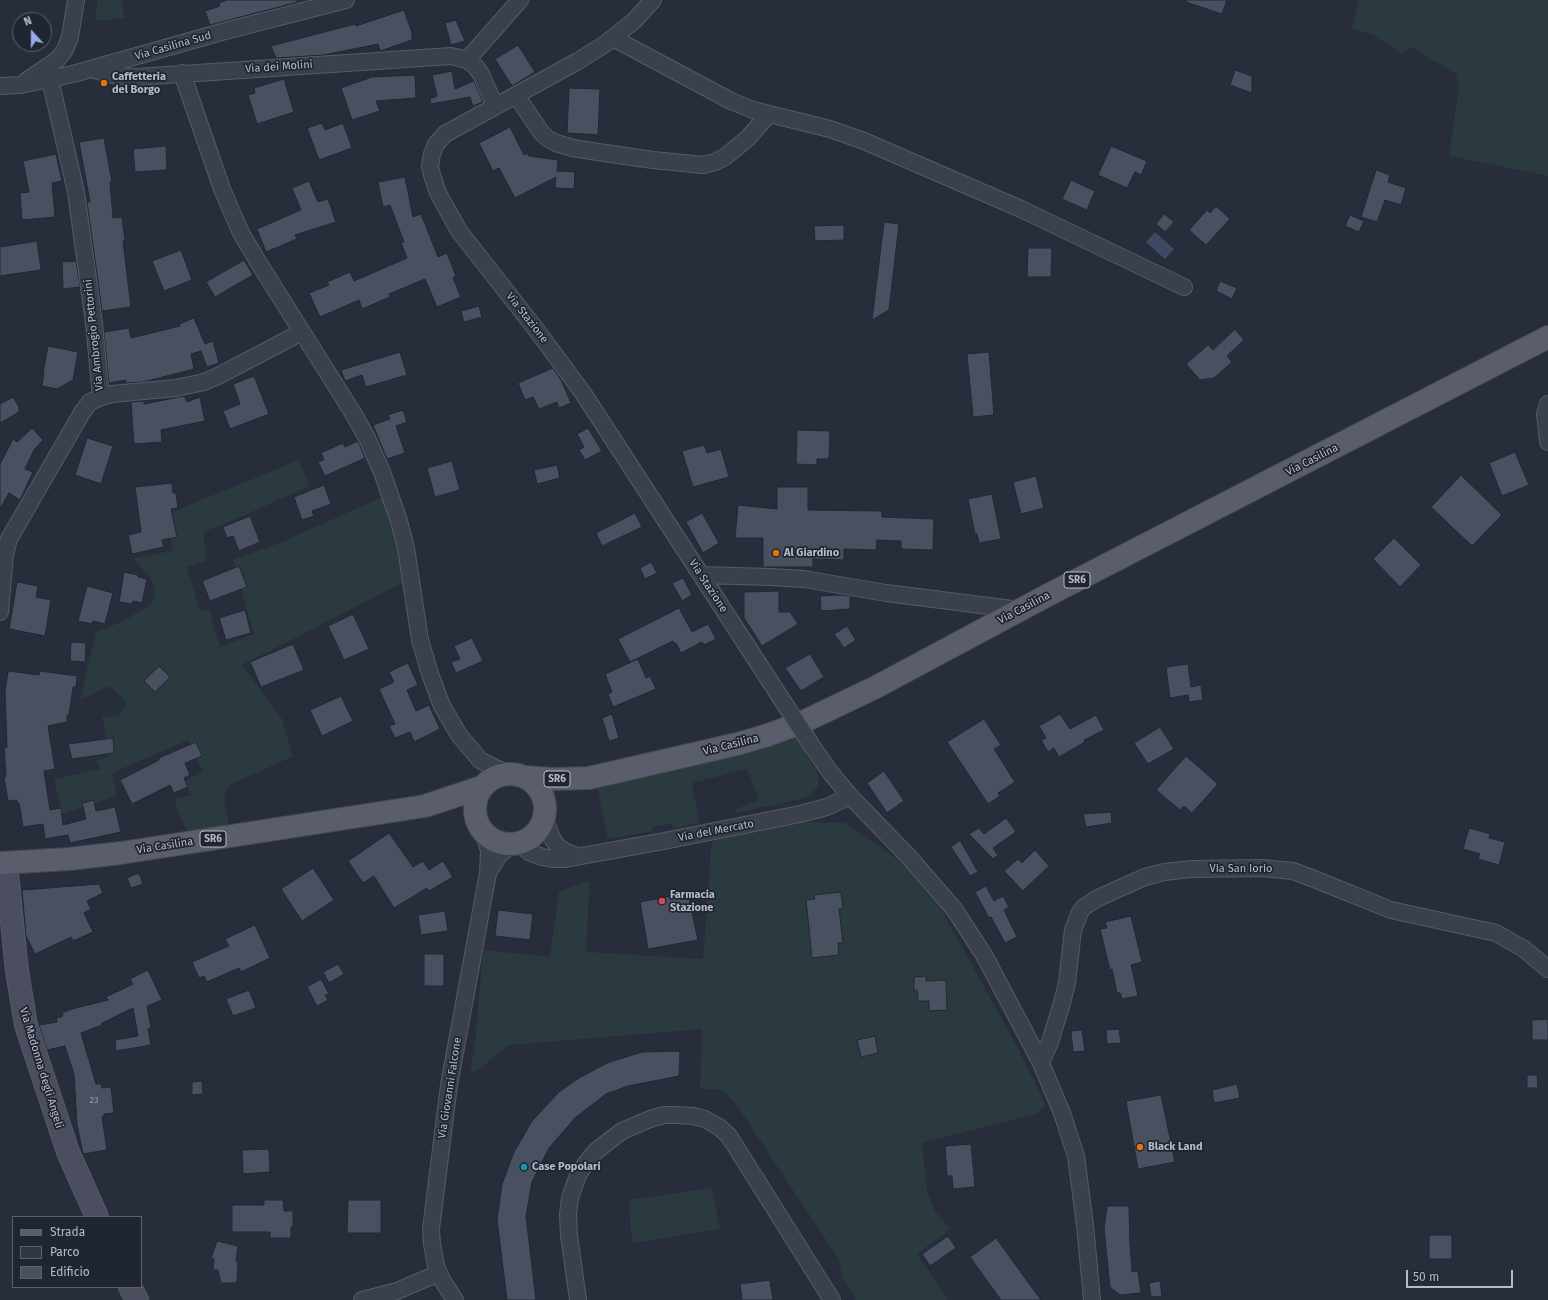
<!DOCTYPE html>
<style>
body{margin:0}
#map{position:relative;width:1548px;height:1300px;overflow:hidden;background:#282d3c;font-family:"Fira Sans",sans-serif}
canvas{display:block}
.legend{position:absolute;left:12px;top:1216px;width:130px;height:72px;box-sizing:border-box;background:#202532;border:1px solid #5c616e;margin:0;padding:5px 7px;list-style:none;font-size:12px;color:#b7bbc7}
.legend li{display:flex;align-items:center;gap:8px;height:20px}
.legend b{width:20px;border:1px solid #5c616e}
.north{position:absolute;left:12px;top:12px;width:40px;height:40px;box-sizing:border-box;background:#202532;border:1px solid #5c616e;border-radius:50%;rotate:339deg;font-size:11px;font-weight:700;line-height:16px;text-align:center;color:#b7bbc7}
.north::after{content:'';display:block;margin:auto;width:14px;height:18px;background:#98aaec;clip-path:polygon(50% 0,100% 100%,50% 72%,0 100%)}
.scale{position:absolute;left:1406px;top:1270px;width:107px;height:18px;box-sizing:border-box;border:2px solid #b7bbc7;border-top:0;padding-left:5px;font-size:12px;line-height:14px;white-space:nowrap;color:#b7bbc7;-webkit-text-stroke:3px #202532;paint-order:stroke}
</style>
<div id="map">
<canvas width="1548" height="1300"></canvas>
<ul class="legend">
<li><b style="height:5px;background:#5a5e6c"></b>Strada</li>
<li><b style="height:11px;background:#2b3a3e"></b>Parco</li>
<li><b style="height:11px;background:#495060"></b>Edificio</li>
</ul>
<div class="north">N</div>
<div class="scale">50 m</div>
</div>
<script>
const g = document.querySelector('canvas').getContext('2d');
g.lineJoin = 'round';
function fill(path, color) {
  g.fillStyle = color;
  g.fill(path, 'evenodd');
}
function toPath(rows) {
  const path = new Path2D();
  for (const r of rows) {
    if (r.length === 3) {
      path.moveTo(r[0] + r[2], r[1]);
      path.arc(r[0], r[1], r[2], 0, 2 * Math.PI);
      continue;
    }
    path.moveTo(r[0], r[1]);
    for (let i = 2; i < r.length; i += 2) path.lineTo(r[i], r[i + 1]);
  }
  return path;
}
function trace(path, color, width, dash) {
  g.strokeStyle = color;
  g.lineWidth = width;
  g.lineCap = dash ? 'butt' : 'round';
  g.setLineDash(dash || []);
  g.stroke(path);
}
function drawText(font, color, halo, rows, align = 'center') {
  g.font = font + ' "Fira Sans",sans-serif';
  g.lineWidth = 3.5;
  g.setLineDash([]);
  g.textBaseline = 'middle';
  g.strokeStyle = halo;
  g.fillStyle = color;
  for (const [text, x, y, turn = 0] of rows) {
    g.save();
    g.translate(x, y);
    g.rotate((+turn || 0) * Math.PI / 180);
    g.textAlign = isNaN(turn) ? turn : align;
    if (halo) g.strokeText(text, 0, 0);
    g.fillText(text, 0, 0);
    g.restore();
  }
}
const green = toPath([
 [98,0,126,0,121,2,125,18,95,21],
 [1358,0,1548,0,1548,176,1449,156,1459,87,1456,74,1411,47,1401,53,1373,35,1352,28],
 [299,460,309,486,243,516,203,532,207,560,187,567,200,611,209,609,220,647,254,634,233,560,282,542,385,496,396,531,403,573,402,583,242,665,282,719,293,756,232,784,226,791,224,800,229,826,189,833,184,826,174,799,191,795,186,780,203,772,188,740,112,773,117,796,62,814,54,779,101,769,96,761,107,757,109,750,102,716,110,717,119,715,124,707,125,701,110,686,80,700,96,632,124,621,151,604,155,596,154,587,150,577,133,558,172,551,167,514],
 [793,733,817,772,819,781,818,786,811,795,805,798,736,813,736,809,758,801,757,794,747,769,692,783,699,823,673,828,672,823,652,827,653,831,608,839,597,786],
 [808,822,845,823,901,862,941,909,1020,1052,1046,1106,1035,1114,922,1143,927,1191,934,1210,951,1229,917,1254,948,1300,856,1300,843,1278,838,1258,734,1101,721,1090,700,1089,702,1029,509,1045,482,1067,470,1074,475,1044,483,950,550,957,559,892,590,880,586,952,703,959,712,838],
 [712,1188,720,1229,632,1243,629,1200]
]);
const water = toPath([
 [1155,232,1174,249,1165,259,1146,242]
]);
const building = toPath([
 [227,0,297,0,298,2,210,25,205,11,220,6,219,3,227,0],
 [1186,0,1227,0,1222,14,1186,2,1186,0],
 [404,10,412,33,412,40,380,51,378,44,324,55,276,58,271,46,355,24,356,26,404,10],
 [456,20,465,41,451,45,445,23,456,20],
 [518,45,535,72,512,86,495,59,518,45],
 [1235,70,1252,76,1252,93,1230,85,1235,70],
 [452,71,455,89,474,81,483,102,473,106,470,97,431,104,430,99,437,96,432,75,452,71],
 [415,75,416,98,376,101,380,111,352,120,341,88,372,77,415,75],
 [284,79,294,112,257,124,248,95,255,93,254,88,284,79],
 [569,88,600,89,598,135,567,133,569,88],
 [322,123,325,130,343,123,352,148,319,160,307,128,322,123],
 [510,127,524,155,527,153,529,156,558,160,557,171,575,172,574,189,555,188,556,177,515,198,499,168,493,171,479,143,510,127],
 [104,138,112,182,110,182,113,218,122,217,125,241,123,241,131,307,102,311,87,202,90,202,79,142,104,138],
 [166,146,167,170,135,172,133,149,166,146],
 [1111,146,1147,161,1141,175,1135,172,1127,188,1098,175,1111,146],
 [56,154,62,181,52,183,55,217,22,220,20,193,29,192,23,161,56,154],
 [1376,170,1390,175,1388,182,1406,188,1401,205,1385,200,1377,222,1361,217,1376,170],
 [405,177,413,217,421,214,438,257,447,253,456,276,453,278,461,297,437,307,425,279,389,294,390,297,362,309,359,300,320,317,309,293,329,285,327,282,350,272,354,281,407,258,401,243,404,242,390,205,383,207,378,182,405,177],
 [1071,180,1095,191,1087,210,1062,199,1071,180],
 [309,181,318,202,328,199,336,222,295,235,297,239,266,252,257,229,301,210,292,188,309,181],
 [1216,206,1230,219,1206,245,1189,230,1207,210,1210,213,1216,206],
 [1164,214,1174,222,1165,232,1156,224,1164,214],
 [1350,215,1364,221,1359,232,1345,226,1350,215],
 [884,222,899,224,889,310,872,320,884,222],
 [844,225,844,240,815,241,814,226,844,225],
 [37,241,41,270,0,276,0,247,37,241],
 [1028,248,1052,248,1051,277,1027,277,1028,248],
 [181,250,192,280,164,291,152,261,181,250],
 [244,260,253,275,215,297,206,282,244,260],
 [76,261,80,287,63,289,62,262,76,261],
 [1220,281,1237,288,1232,299,1216,291,1220,281],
 [479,306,482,317,464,322,461,311,479,306],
 [194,318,205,344,213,341,219,363,207,367,201,351,191,354,194,369,143,382,126,383,126,380,109,383,104,332,129,328,131,338,180,326,179,324,194,318],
 [1235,329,1244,340,1227,356,1232,362,1214,378,1200,380,1186,364,1208,345,1213,350,1235,329],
 [48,346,78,352,73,380,57,389,42,386,44,372,43,372,48,346],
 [400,352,407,375,366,387,362,375,345,381,341,370,400,352],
 [989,352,994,415,973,417,967,354,989,352],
 [553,368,561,380,571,403,559,408,557,402,539,409,533,397,525,400,518,383,553,368],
 [254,376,269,414,230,429,223,411,240,404,233,384,254,376],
 [184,396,187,402,200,397,205,421,161,430,162,442,134,444,131,402,144,401,144,404,184,396],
 [13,397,19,407,19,412,0,423,0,404,13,397],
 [403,410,407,422,396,426,405,453,387,459,373,425,390,419,388,415,403,410],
 [32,428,43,440,34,450,25,469,33,472,20,500,9,493,0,509,0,464,13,439,17,442,32,428],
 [588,428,602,451,585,460,579,450,584,447,577,434,588,428],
 [797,430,830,431,829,459,817,459,817,465,796,464,797,430],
 [87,438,113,446,101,484,75,475,87,438],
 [358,441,365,458,325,476,318,462,324,460,321,453,343,443,345,447,358,441],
 [704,445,707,453,721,449,729,477,693,487,682,451,704,445],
 [1515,452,1529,485,1502,496,1489,463,1515,452],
 [452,461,460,490,435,497,427,468,452,461],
 [557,465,560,478,537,484,534,470,557,465],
 [1461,475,1502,515,1472,546,1431,507,1461,475],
 [1036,476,1044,508,1021,514,1013,482,1036,476],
 [172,483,173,493,176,493,178,508,171,509,177,537,162,540,164,547,132,554,128,535,141,532,135,487,172,483],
 [324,485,331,504,312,511,314,516,302,520,294,497,324,485],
 [777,487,808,487,808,510,882,511,882,517,934,519,933,550,901,549,901,541,877,540,876,550,844,549,844,560,813,559,813,567,763,567,763,538,735,538,738,505,777,509,777,487],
 [992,494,1001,539,979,543,977,534,975,534,968,499,992,494],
 [635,513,642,527,602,546,596,533,635,513],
 [702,513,719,543,703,553,686,522,702,513],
 [250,516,260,542,239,551,233,536,227,538,223,527,250,516],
 [1394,538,1421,565,1400,587,1373,559,1394,538],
 [651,562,657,573,645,579,640,568,651,562],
 [239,566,247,587,210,601,202,581,239,566],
 [124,572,138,575,138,577,147,579,142,603,133,601,132,604,119,602,124,572],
 [683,578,692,595,682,601,672,583,683,578],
 [17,582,38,586,36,597,51,600,45,636,9,629,17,582],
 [87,586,113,593,105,624,93,621,92,624,78,621,87,586],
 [779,591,779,612,790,612,798,624,762,646,744,618,744,592,779,591],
 [839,595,850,596,850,609,821,611,820,596,839,595],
 [679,608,692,632,708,624,716,639,704,645,702,642,681,653,676,643,675,644,673,641,630,662,618,639,679,608],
 [245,610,251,633,226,640,219,618,245,610],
 [353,614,369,649,344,660,328,626,353,614],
 [847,626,856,640,844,648,834,634,847,626],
 [472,638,483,661,456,673,451,662,460,659,454,646,472,638],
 [71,642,86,643,85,662,70,661,71,642],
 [293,644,304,670,261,687,250,662,293,644],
 [810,654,824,677,801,691,785,668,810,654],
 [638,659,646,678,650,676,656,689,613,707,608,694,612,692,605,674,638,659],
 [408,663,418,685,407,690,416,711,429,705,440,729,414,742,410,732,395,738,389,726,395,724,379,689,394,682,389,672,408,663],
 [1188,664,1191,687,1201,685,1203,700,1189,702,1188,695,1170,698,1166,667,1188,664],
 [159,666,170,677,155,692,144,681,159,666],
 [8,671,39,675,40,671,77,676,76,687,73,687,69,715,67,715,67,722,48,726,55,769,44,771,50,810,61,808,63,825,86,819,82,803,94,800,96,811,115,807,121,832,70,843,68,835,45,839,43,824,23,827,19,803,17,803,17,800,8,801,4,777,6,777,4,748,7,747,5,692,8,671],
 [341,696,353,721,322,736,310,710,341,696],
 [612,714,619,738,609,741,602,718,612,714],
 [1060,714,1070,729,1096,715,1104,730,1084,740,1085,742,1059,757,1054,748,1048,752,1041,740,1046,738,1039,726,1060,714],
 [984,719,1001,745,994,749,1015,782,998,793,1000,796,988,804,947,742,984,719],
 [1160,727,1174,749,1148,764,1134,743,1160,727],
 [113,738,114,753,72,759,68,744,113,738],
 [196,742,202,756,185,763,190,775,184,778,188,787,174,793,170,785,132,804,120,780,159,760,159,758,196,742],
 [1186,756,1218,784,1192,813,1184,806,1180,810,1156,790,1186,756],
 [884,771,904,801,887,813,867,783,884,771],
 [1111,812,1112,823,1086,827,1083,814,1111,812],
 [1006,818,1016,832,993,848,998,855,993,859,969,834,979,828,984,834,1006,818],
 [1469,828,1490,834,1489,838,1505,842,1499,865,1478,859,1480,854,1463,849,1469,828],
 [389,833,413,867,423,861,429,870,443,861,453,877,429,891,427,888,394,908,374,876,363,883,348,861,389,833],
 [960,840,978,872,970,876,951,847,960,840],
 [1035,850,1049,866,1023,891,1004,871,1018,859,1022,863,1035,850],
 [313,868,334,900,302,921,281,889,313,868],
 [139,873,143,884,131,888,127,878,139,873],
 [99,884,103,893,87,901,91,909,84,913,93,932,73,941,71,937,35,954,26,936,22,890,99,884],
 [986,886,994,901,1003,896,1009,907,1004,910,1017,937,1005,943,991,917,989,918,975,892,986,886],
 [841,892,843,908,839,909,843,943,838,943,839,955,812,958,806,900,815,899,814,895,841,892],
 [688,893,698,940,648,949,640,902,688,893],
 [498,910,533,914,530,940,495,936,498,910],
 [445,911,448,931,421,935,418,915,445,911],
 [1131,916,1142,962,1131,965,1138,996,1122,999,1120,993,1117,993,1112,969,1110,970,1100,929,1107,928,1105,922,1131,916],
 [255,925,270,958,241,972,239,968,207,982,204,976,199,978,192,962,229,946,225,939,255,925],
 [424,954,444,954,444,986,424,986,424,954],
 [338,964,344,974,329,983,323,972,338,964],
 [148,970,162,1000,147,1006,151,1028,148,1029,151,1045,116,1051,115,1040,138,1036,133,1008,102,1023,102,1025,81,1033,96,1084,101,1084,102,1088,111,1087,114,1113,104,1114,104,1116,102,1117,107,1150,83,1154,77,1125,74,1074,65,1046,47,1050,39,1025,57,1022,56,1018,63,1016,62,1013,72,1009,108,1000,106,997,133,984,130,979,148,970],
 [926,976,926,981,946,980,947,1010,929,1011,929,1001,918,1001,917,990,914,991,914,977,926,976],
 [321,979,329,994,325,995,328,1000,317,1006,307,987,321,979],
 [249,990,256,1008,233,1016,226,999,249,990],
 [1548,1019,1548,1040,1532,1040,1532,1020,1548,1019],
 [1119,1029,1121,1043,1107,1044,1106,1030,1119,1029],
 [1082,1030,1085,1051,1073,1052,1071,1031,1082,1030],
 [875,1036,878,1053,861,1057,857,1040,875,1036],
 [680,1051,679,1076,628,1086,606,1094,575,1118,549,1148,532,1182,526,1216,536,1300,507,1300,497,1220,502,1184,514,1152,532,1121,559,1092,579,1078,607,1063,642,1052,680,1051],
 [1527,1075,1537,1075,1538,1088,1527,1088,1527,1075],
 [202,1081,203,1094,192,1095,192,1082,202,1081],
 [1237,1084,1240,1098,1214,1103,1212,1090,1237,1084],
 [1161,1095,1175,1162,1138,1169,1126,1101,1161,1095],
 [971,1144,975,1187,953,1189,952,1176,947,1176,945,1146,971,1144],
 [269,1149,270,1172,243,1174,242,1150,269,1149],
 [264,1200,283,1200,284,1211,293,1211,293,1226,291,1227,291,1238,270,1238,270,1232,232,1232,232,1205,264,1205,264,1200],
 [348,1200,381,1200,381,1233,347,1233,348,1200],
 [1107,1206,1129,1206,1130,1244,1132,1272,1138,1271,1141,1293,1120,1295,1110,1287,1104,1229,1107,1206],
 [1429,1235,1452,1235,1452,1259,1429,1259,1429,1235],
 [948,1236,956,1248,930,1266,922,1254,948,1236],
 [996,1238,1041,1300,1001,1300,970,1257,996,1238],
 [217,1241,238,1246,236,1261,238,1262,237,1283,221,1283,218,1270,213,1270,214,1259,211,1258,217,1241],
 [770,1280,773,1300,742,1300,740,1284,770,1280],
 [1160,1281,1162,1296,1151,1297,1149,1283,1160,1281]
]);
const street = toPath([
 [653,0,634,21,605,44,578,61,445,134,436,144,432,154,430,166,432,175,438,193,459,231,535,328,583,393,786,706],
 [613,38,731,101,753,110,830,129,864,141,1021,209,1184,287],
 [467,60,520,0],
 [90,69,118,76,138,77,451,56,467,60,475,66,481,74,495,106],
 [182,73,222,189,241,233,260,265,353,413,367,438,382,472,399,521,406,548,420,640,430,674,442,706,459,735,480,760,495,768,511,774],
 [26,81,57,60,65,50,70,37,76,0],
 [0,86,21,85,73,74,225,31,346,0],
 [516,95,541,132,547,138,556,143,573,148,598,152,653,160,703,165,715,162,725,157,748,138,769,114],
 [101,397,112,394,176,388,204,382,218,376,302,332],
 [1548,404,1545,414,1548,442],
 [701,575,770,577,804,579,886,593,1020,610],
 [0,612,5,555,9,539,83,411,90,402,101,397,94,323,76,192,50,79],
 [812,746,830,772,850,796,909,857,954,909,984,955,1041,1063,1062,1113,1076,1156,1085,1225,1092,1300],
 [544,818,552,838,558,847,566,852,578,856],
 [519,843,529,852,542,857,553,859,565,859,664,841,800,814,827,807,850,796],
 [489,871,499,855,513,844],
 [1041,1063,1050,1042,1062,1003,1067,983,1073,930,1080,912,1084,907,1098,898,1145,877,1164,872,1191,869,1262,868,1293,871,1314,879,1391,910,1496,933,1524,949,1548,969],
 [362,1300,397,1291,439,1273],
 [455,1300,442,1280,436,1266,432,1244,431,1229,449,1085,488,873,489,851,484,834],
 [578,1300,569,1235,568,1214,570,1198,578,1175,586,1163,596,1151,622,1131,650,1119,664,1115,677,1115,693,1116,705,1119,719,1127,729,1136,832,1300]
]);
const secondary = toPath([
 [6,863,17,971,26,1025,68,1152,97,1217],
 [130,1287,137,1300]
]);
const primary = toPath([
 [510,809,35],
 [525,777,552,779,589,778,737,744,768,735,803,722,876,687,1048,595,1548,337],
 [0,863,69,859,121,853,425,806,482,787]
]);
const streetBridge = toPath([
 [786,706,812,746]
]);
const markers = [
 [104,83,4,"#e8710a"],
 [776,553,4,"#e8710a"],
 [662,901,4,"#e0444e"],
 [1140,1147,4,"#e8710a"],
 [524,1167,4,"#0f9aa8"]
];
const numberNames = [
 ["23",94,1100]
];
const shields = [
 [1077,580,26],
 [557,779,26],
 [213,839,26]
];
const shieldNames = [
 ["SR6",1077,580],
 ["SR6",557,779],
 ["SR6",213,839]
];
const streetNames = [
 ["Via Casilina Sud",173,46,-16],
 ["Via dei Molini",279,67,-4],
 ["Via Stazione",527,318,52],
 ["Via Ambrogio Pettorini",94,335,-96],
 ["Via Casilina",1312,460,-27],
 ["Via Stazione",708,586,57],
 ["Via Casilina",1024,608,-28],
 ["Via Casilina",731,745,-14],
 ["Via del Mercato",716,831,-11],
 ["Via Casilina",165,846,-9],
 ["Via San Iorio",1241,869],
 ["Via Madonna degli Angeli",41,1068,73],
 ["Via Giovanni Falcone",450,1088,-81]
];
const poiNames = [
 ["Caffetteria",112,77],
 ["del Borgo",112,90],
 ["Al Giardino",784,553],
 ["Farmacia",670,895],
 ["Stazione",670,908],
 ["Black Land",1148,1147],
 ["Case Popolari",532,1167]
];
fill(green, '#2b3a3e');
fill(water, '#404963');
fill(building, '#495060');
trace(building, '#222734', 1);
trace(street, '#565b67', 18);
trace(secondary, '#565b67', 24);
trace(primary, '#444956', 24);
trace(street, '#3b404d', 16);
trace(secondary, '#4a4e5f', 22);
trace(primary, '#5a5e6c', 22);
trace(streetBridge, '#565b67', 18, []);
trace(streetBridge, '#3b404d', 16);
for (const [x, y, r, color] of markers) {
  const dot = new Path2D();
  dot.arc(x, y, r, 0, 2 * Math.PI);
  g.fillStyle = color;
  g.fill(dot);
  trace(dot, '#202532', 1.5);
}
drawText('9px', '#9ca0ad', null, numberNames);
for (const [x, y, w] of shields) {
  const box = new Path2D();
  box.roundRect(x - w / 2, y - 8, w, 16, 3);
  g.fillStyle = '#202532';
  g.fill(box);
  trace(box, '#b7bbc7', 1);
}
drawText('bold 10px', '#b7bbc7', null, shieldNames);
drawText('11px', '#b7bbc7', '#202532', streetNames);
drawText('bold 11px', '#b7bbc7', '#202532', poiNames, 'left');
</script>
